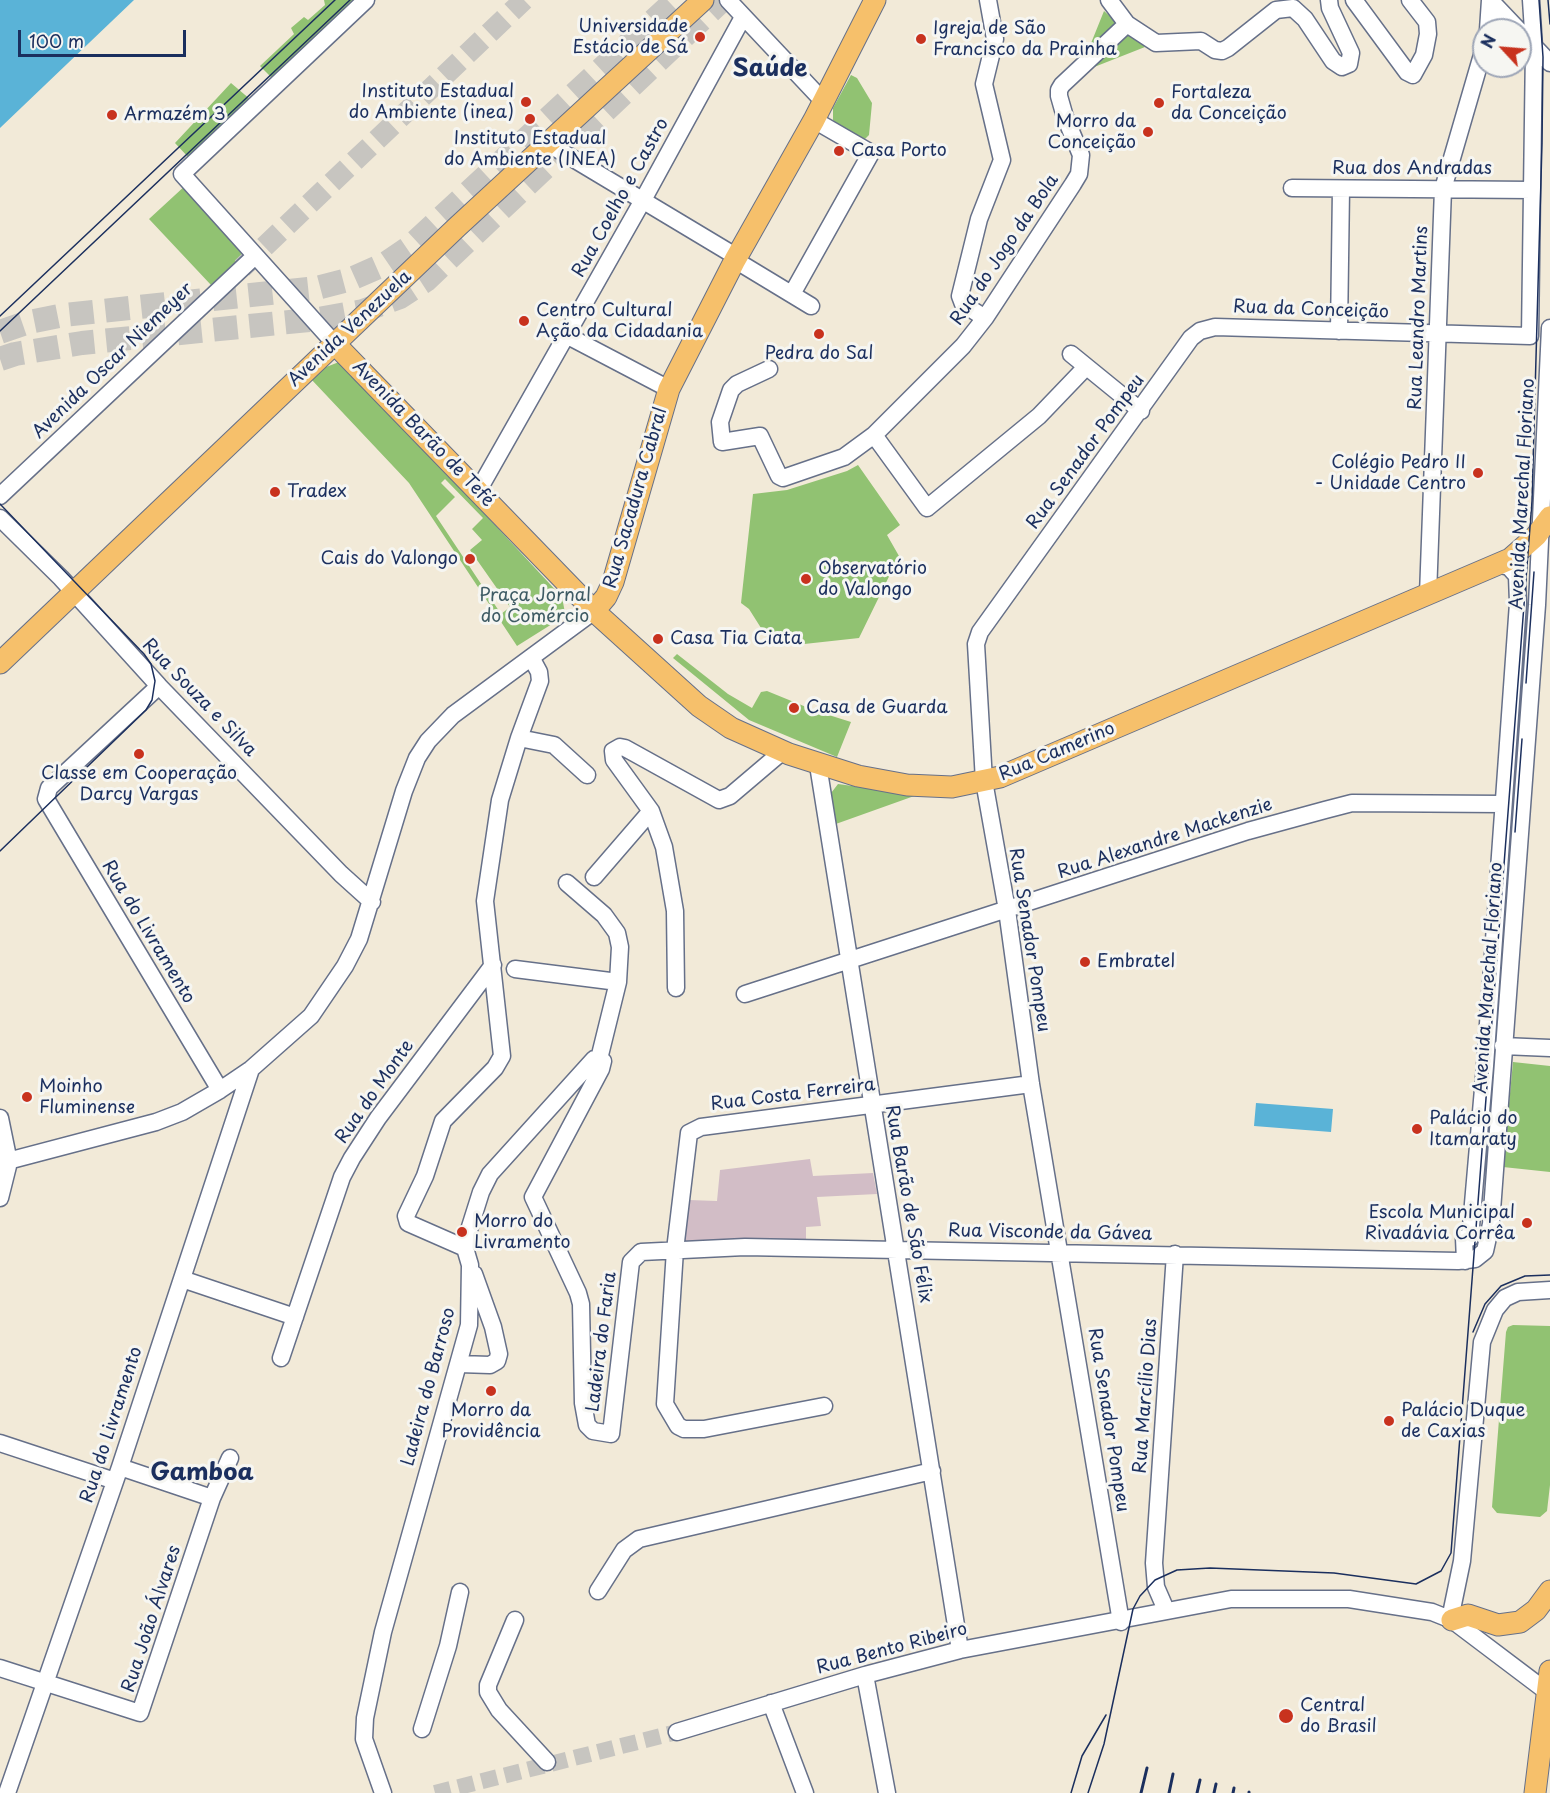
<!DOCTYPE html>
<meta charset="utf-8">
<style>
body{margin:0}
#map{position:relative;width:1550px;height:1793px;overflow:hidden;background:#f2ead8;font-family:"Playpen Sans",sans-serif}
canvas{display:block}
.north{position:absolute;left:1472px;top:18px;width:60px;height:60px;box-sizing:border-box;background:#f6f6f2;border:2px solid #9ea6b7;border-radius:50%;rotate:296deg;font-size:16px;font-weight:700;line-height:24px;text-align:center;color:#1b2f5e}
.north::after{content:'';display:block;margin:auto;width:21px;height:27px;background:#c8321e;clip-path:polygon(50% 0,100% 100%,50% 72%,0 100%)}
.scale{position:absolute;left:18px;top:30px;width:168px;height:27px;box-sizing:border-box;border:3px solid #1b2f5e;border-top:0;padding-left:8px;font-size:18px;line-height:21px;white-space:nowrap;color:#1b2f5e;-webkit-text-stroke:4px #f6f6f2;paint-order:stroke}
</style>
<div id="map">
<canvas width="1550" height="1793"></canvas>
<div class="north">N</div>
<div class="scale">100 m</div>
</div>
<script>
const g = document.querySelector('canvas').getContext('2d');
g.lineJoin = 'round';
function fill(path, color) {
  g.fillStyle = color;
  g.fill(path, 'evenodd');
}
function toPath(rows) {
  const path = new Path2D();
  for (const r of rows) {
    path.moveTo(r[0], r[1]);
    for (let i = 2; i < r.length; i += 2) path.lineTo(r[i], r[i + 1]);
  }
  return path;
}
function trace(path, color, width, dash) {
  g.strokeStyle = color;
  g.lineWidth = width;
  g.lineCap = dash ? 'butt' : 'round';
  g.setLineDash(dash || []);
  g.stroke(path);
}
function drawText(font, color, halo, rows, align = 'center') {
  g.font = font + ' "Playpen Sans",sans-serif';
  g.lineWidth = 6;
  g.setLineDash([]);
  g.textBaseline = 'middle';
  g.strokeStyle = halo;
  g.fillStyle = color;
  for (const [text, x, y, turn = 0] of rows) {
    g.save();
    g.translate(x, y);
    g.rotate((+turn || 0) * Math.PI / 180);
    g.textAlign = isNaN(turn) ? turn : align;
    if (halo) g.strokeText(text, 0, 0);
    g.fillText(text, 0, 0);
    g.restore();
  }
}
const industrial = toPath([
 [810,1159,813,1176,873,1173,877,1194,817,1197,821,1226,806,1227,806,1242,737,1239,733,1242,686,1242,684,1239,689,1200,717,1201,720,1170]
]);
const green = toPath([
 [324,0,357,0,273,79,260,66,294,34,291,28,304,17,308,20,325,5],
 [1104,11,1145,47,1079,73],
 [851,75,857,78,872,103,869,135,865,139,839,127,833,120,833,108],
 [231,83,251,100,189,158,175,143],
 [187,184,245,253,211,285,149,219],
 [339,362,345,364,562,597,565,613,560,619,517,646,409,483,311,379,321,369],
 [445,479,483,518,472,529,482,540,470,550,510,607,501,614,436,516,455,497,441,483],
 [858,465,900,525,887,535,899,556,859,638,786,646,768,639,749,609,741,603,753,494,787,490,847,471],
 [677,654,728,694,752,708,761,692,767,691,816,711,851,722,837,757,749,720,673,658],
 [838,784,917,795,833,825,828,797],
 [1513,1062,1550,1066,1550,1172,1503,1167],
 [1513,1325,1550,1326,1550,1485,1547,1511,1540,1517,1497,1513,1492,1507,1506,1332,1508,1327]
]);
const water = toPath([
 [0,0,134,0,0,128],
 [1256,1103,1333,1109,1331,1132,1254,1126]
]);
const minorTunnel = toPath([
 [435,1793,677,1732]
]);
const majorTunnel = toPath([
 [242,268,524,0]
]);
const highwayTunnel = toPath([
 [0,332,29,322,64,315,317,288,351,279,385,264,410,247,676,0],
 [0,359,15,354,82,343,319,319,363,311,400,297,426,280,722,0]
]);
const minor = toPath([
 [728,0,824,102],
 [1109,0,1127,24],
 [1354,0,1407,72,1413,75,1424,55,1428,34,1427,22,1410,0],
 [1490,0,1550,63],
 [1488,30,1490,0],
 [547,143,737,257],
 [1292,188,1532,190],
 [735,260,811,306],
 [792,294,871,153,814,120],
 [985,318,963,304,960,296,979,219,1002,160,984,84,995,39,988,0],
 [1339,331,1341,189],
 [566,335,669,389],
 [335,344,182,174,366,0],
 [1071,354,1141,411],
 [769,369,737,384,731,390,720,422,722,442,760,436,779,476,783,478,844,457,874,435,963,346,985,318,1073,184,1079,174,1081,155,1065,117,1059,96,1059,90,1062,85,1127,24,1156,43,1201,41,1215,50,1222,51,1228,48,1276,10,1293,8,1305,19,1333,61,1342,67,1349,64,1351,53,1330,8,1329,0],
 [874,435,927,508,1039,416,1086,367],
 [478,491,643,200,743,17],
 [0,496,255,256],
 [0,518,61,578,159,686,341,874,372,902],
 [1428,595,1443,189,1484,48],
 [159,686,49,788,46,799,220,1090],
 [519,738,554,745,587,775],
 [818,765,960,1650],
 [594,877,651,811],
 [567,883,604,915,617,933,620,947,618,982,599,1059],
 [515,969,618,982],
 [676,988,675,911,664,847,651,811,614,760,613,751,620,747,625,748,719,800,730,796,783,751],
 [745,994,1248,831,1325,810,1352,803,1503,804],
 [1503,1046,1550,1048],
 [0,1118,9,1162,0,1198],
 [0,1163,156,1122,182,1112,220,1090,251,1069,311,1016,345,966,359,939,404,791,417,758,428,741,453,715,594,611],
 [465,1248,408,1223,406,1216,425,1176,443,1121,495,1068,502,1056,485,901,500,800,519,738,540,681,539,672,532,659],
 [1465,1261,1464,1238,1470,1238,1485,1066,1518,603,1517,576,1509,567,1498,564],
 [182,1279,295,1317],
 [281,1358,342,1177,352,1158,378,1118,493,965],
 [459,1364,490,1365,497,1361,499,1354,493,1327,474,1274],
 [824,1406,704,1429,684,1429,678,1426,665,1404,675,1250,689,1133,701,1127,1031,1084],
 [0,1443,115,1481],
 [120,1467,212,1498],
 [598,1591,624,1550,639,1539,932,1471],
 [1166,1610,1156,1587,1154,1563,1175,1254],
 [1450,1619,1462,1561,1482,1342,1495,1310,1505,1298,1518,1292,1550,1290],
 [515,1620,488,1685,488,1692,499,1710,547,1762],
 [1121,1622,1031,1084,1007,910,984,781,976,644,980,632,1191,338,1200,331,1215,327,1530,336,1534,47,1531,0],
 [0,1668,140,1713,212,1498,230,1458],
 [865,1675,887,1793],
 [771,1703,805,1793],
 [422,1729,448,1646,460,1592],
 [677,1732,865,1675,960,1650,1231,1599,1349,1599,1432,1612,1452,1620,1550,1694],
 [7,1793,120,1467,251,1069],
 [383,1793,364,1739,365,1718,383,1632,469,1325,470,1265,465,1248,469,1230,481,1192,490,1174,594,1059,603,1061,601,1069,533,1197,578,1293,581,1304,583,1403,587,1425,593,1431,611,1434,631,1262,641,1252,745,1247,1458,1261,1475,1259,1485,1251,1491,1224,1537,605,1550,328]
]);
const major = toPath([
 [335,344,594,611,699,706,731,728,789,754,858,776,907,785,952,787,1000,777,1510,559,1536,536,1550,517],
 [594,611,606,597,613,582,669,389,735,260,814,120,875,0],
 [0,663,457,227,703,0],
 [1452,1620,1468,1615,1498,1625,1520,1622,1536,1610,1550,1591],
 [1535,1793,1550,1671]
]);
const tram = toPath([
 [1548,0,1550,24],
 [0,316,335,0],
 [0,331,350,0],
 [0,504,144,654,151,664,155,681,152,700,146,710,0,851],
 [1526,683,1534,572],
 [1515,832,1522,739],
 [1473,1332,1485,1304,1501,1286,1525,1276,1550,1275],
 [1071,1793,1082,1756,1106,1715],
 [1088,1793,1104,1744,1133,1609,1140,1596,1155,1580,1177,1570,1210,1568,1334,1573,1416,1584,1441,1571,1451,1553,1532,501,1542,143,1543,57,1539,0]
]);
const rail = toPath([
 [1141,1793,1147,1768],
 [1169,1793,1173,1774],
 [1197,1793,1200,1780],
 [1214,1793,1216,1784],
 [1233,1793,1234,1788],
 [1249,1793,1249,1792]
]);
const markers = [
 [700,37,6,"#c8321e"],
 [921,39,6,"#c8321e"],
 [526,102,6,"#c8321e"],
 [1159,103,6,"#c8321e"],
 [112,115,6,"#c8321e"],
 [530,119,6,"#c8321e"],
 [1148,132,6,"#c8321e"],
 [839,151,6,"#c8321e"],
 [524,321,6,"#c8321e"],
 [819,334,6,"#c8321e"],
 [1478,473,6,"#c8321e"],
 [275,492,6,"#c8321e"],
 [470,559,6,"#c8321e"],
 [806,579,6,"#c8321e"],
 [658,639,6,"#c8321e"],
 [794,708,6,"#c8321e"],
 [139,754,6,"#c8321e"],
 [1085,962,6,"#c8321e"],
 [27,1097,6,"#c8321e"],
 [1417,1129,6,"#c8321e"],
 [1527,1223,6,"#c8321e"],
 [462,1232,6,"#c8321e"],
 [491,1391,6,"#c8321e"],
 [1389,1421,6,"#c8321e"],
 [1286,1716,8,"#c8321e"]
];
const poiNames = [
 ["Universidade",688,27,"right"],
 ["Estácio de Sá",688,48,"right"],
 ["Igreja de São",933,29],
 ["Francisco da Prainha",933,50],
 ["Instituto Estadual",514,92,"right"],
 ["do Ambiente (inea)",514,113,"right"],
 ["Fortaleza",1171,93],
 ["da Conceição",1171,114],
 ["Armazém 3",124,115],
 ["Morro da",1136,122,"right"],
 ["Conceição",1136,143,"right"],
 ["Instituto Estadual",530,139,"center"],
 ["do Ambiente (INEA)",530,160,"center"],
 ["Casa Porto",851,151],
 ["Centro Cultural",536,311],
 ["Ação da Cidadania",536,332],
 ["Pedra do Sal",819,354,"center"],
 ["Colégio Pedro II",1466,463,"right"],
 ["- Unidade Centro",1466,484,"right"],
 ["Tradex",287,492],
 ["Cais do Valongo",458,559,"right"],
 ["Observatório",818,569],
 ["do Valongo",818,590],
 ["Casa Tia Ciata",670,639],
 ["Casa de Guarda",806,708],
 ["Classe em Cooperação",139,774,"center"],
 ["Darcy Vargas",139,795,"center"],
 ["Embratel",1097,962],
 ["Moinho",39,1087],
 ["Fluminense",39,1108],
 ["Palácio do",1429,1119],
 ["Itamaraty",1429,1140],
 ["Escola Municipal",1515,1213,"right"],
 ["Rivadávia Corrêa",1515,1234,"right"],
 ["Morro do",474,1222],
 ["Livramento",474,1243],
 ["Morro da",491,1411,"center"],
 ["Providência",491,1432,"center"],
 ["Palácio Duque",1401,1411],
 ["de Caxias",1401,1432],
 ["Central",1300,1706],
 ["do Brasil",1300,1727]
];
const streetNames = [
 ["Rua dos Andradas",1412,169],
 ["Rua Coelho e Castro",621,198,-61],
 ["Rua do Jogo da Bola",1005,250,-56],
 ["Rua da Conceição",1311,310,2],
 ["Rua Leandro Martins",1419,318,-88],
 ["Avenida Venezuela",350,329,-43],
 ["Avenida Oscar Niemeyer",113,361,-44],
 ["Avenida Barão de Tefé",423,434,46],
 ["Rua Senador Pompeu",1086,452,-54],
 ["Avenida Marechal Floriano",1523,494,-87],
 ["Rua Sacadura Cabral",636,498,-74],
 ["Rua Souza e Silva",199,698,46],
 ["Rua Camerino",1057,752,-23],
 ["Rua Alexandre Mackenzie",1165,839,-18],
 ["Rua do Livramento",148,932,59],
 ["Rua Senador Pompeu",1029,940,81],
 ["Avenida Marechal Floriano",1489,978,-86],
 ["Rua do Monte",375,1092,-55],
 ["Rua Costa Ferreira",793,1095,-7],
 ["Rua Barão de São Félix",908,1204,80],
 ["Rua Visconde da Gávea",1050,1233,1],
 ["Ladeira do Faria",602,1342,-83],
 ["Ladeira do Barroso",429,1387,-75],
 ["Rua Marcílio Dias",1146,1396,-86],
 ["Rua Senador Pompeu",1108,1420,81],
 ["Rua do Livramento",112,1425,-72],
 ["Rua João Álvares",152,1619,-72],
 ["Rua Bento Ribeiro",892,1649,-15]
];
const parkNames = [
 ["Praça Jornal",535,596],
 ["do Comércio",535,617]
];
const districtNames = [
 ["Saúde",770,69],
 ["Gamboa",202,1473]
];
fill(industrial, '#d2bdc6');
fill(green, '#91c272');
fill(water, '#5ab3d7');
trace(minorTunnel, '#c7c5c0', 16, [16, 8]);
trace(majorTunnel, '#c7c5c0', 21, [21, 10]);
trace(highwayTunnel, '#c7c5c0', 24, [24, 12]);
trace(minor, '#667089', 19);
trace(major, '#667089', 23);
trace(minor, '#fff', 16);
trace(major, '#f6c06b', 21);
trace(tram, '#1b2f5e', 1.5);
trace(rail, '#1b2f5e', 3);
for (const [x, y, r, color] of markers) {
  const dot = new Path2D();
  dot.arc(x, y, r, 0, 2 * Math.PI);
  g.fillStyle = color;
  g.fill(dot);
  trace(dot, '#f6f6f2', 2);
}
drawText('18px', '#1b2f5e', '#f6f6f2', poiNames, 'left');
drawText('18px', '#1b2f5e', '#f6f6f2', streetNames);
drawText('18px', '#3e5b64', '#f6f6f2', parkNames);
drawText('bold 24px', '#1b2f5e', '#f6f6f2', districtNames);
</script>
